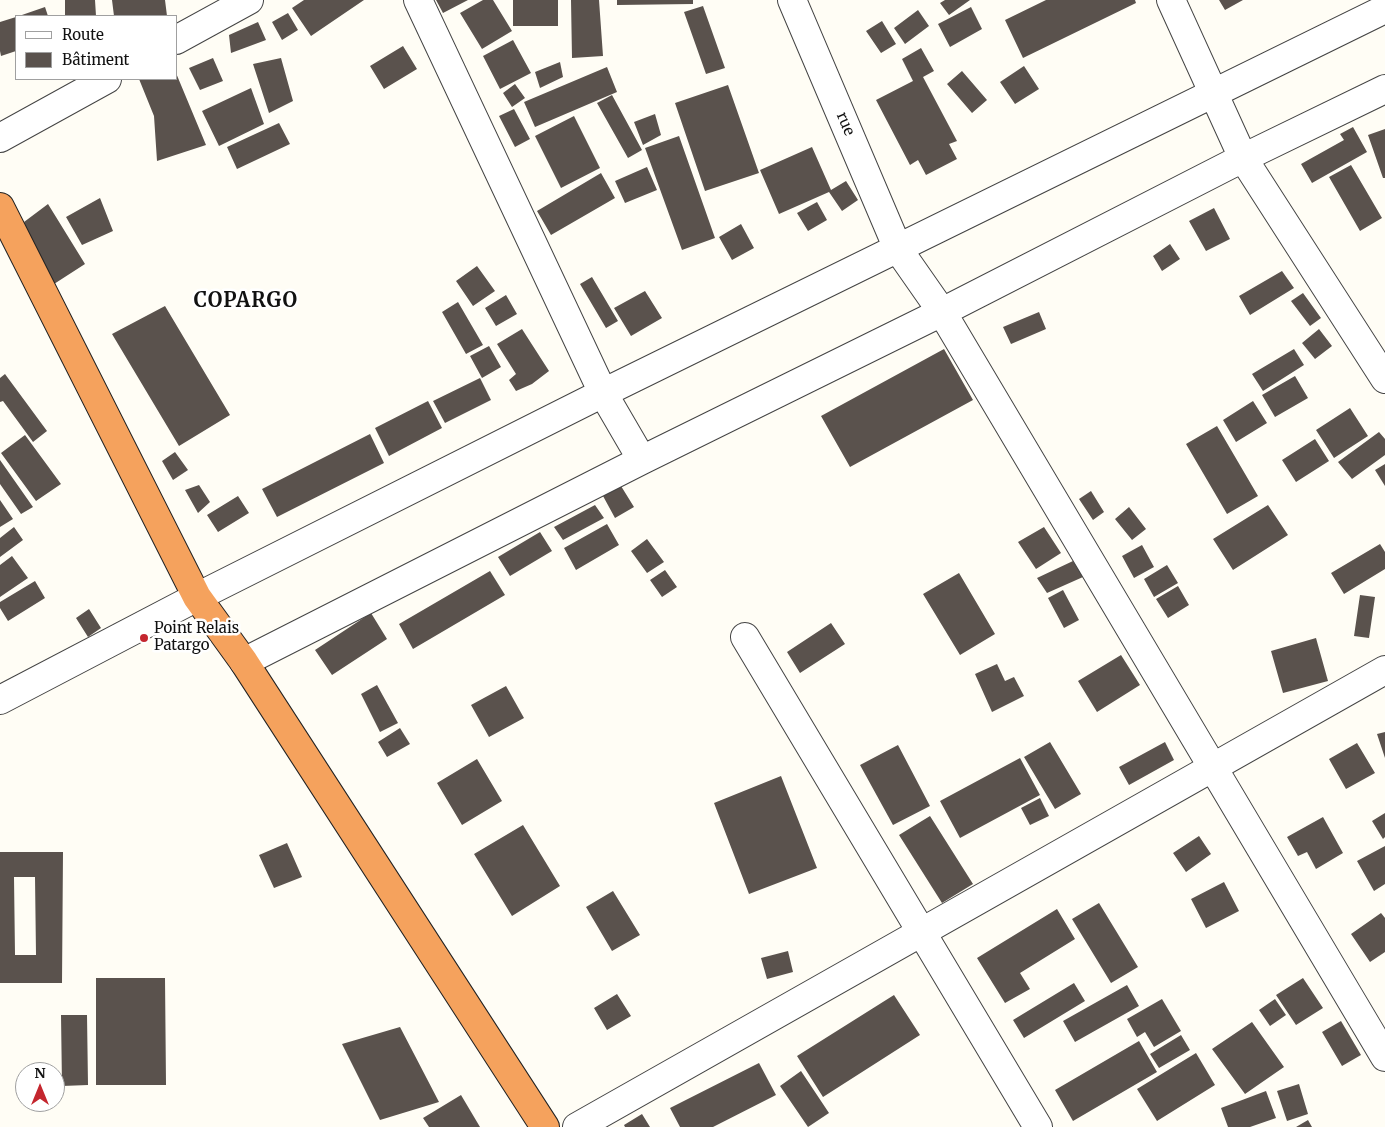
<!DOCTYPE html>
<meta charset="utf-8">
<style>
body{margin:0}
#map{position:relative;width:1385px;height:1127px;overflow:hidden;background:#fffdf5;font-family:Merriweather,serif}
canvas{display:block}
.legend{position:absolute;left:15px;top:15px;width:162px;height:65px;box-sizing:border-box;background:#fff;border:1px solid #a0a0a0;margin:0;padding:6px 9px;list-style:none;font-size:15px;color:#111}
.legend li{display:flex;align-items:center;gap:10px;height:25px}
.legend b{width:25px;border:1px solid #a0a0a0}
.north{position:absolute;left:15px;top:1062px;width:50px;height:50px;box-sizing:border-box;background:#fff;border:1px solid #a0a0a0;border-radius:50%;rotate:0deg;font-size:14px;font-weight:700;line-height:20px;text-align:center;color:#111}
.north::after{content:'';display:block;margin:auto;width:18px;height:22px;background:#c4262e;clip-path:polygon(50% 0,100% 100%,50% 72%,0 100%)}
</style>
<div id="map">
<canvas width="1385" height="1127"></canvas>
<ul class="legend">
<li><b style="height:6px;background:#fff"></b>Route</li>
<li><b style="height:14px;background:#5a524d"></b>Bâtiment</li>
</ul>
<div class="north">N</div>
</div>
<script>
const g = document.querySelector('canvas').getContext('2d');
g.lineJoin = 'round';
function fill(path, color) {
  g.fillStyle = color;
  g.fill(path, 'evenodd');
}
function toPath(rows) {
  const path = new Path2D();
  for (const r of rows) {
    path.moveTo(r[0], r[1]);
    for (let i = 2; i < r.length; i += 2) path.lineTo(r[i], r[i + 1]);
  }
  return path;
}
function trace(path, color, width, dash) {
  g.strokeStyle = color;
  g.lineWidth = width;
  g.lineCap = dash ? 'butt' : 'round';
  g.setLineDash(dash || []);
  g.stroke(path);
}
function drawText(font, color, halo, rows, align = 'center') {
  g.font = font + ' Merriweather,serif';
  g.lineWidth = 5;
  g.setLineDash([]);
  g.textBaseline = 'middle';
  g.strokeStyle = halo;
  g.fillStyle = color;
  for (const [text, x, y, turn = 0] of rows) {
    g.save();
    g.translate(x, y);
    g.rotate((+turn || 0) * Math.PI / 180);
    g.textAlign = isNaN(turn) ? turn : align;
    if (halo) g.strokeText(text, 0, 0);
    g.fillText(text, 0, 0);
    g.restore();
  }
}
const building = toPath([
 [65,0,95,0,96,16,65,16],
 [112,0,165,0,167,16,114,16],
 [304,0,364,0,311,36,292,8],
 [436,0,468,0,443,13],
 [483,0,493,0,512,31,482,49,460,13],
 [513,0,558,0,558,26,513,26],
 [571,0,599,0,603,56,572,58],
 [617,0,693,0,693,4,617,5],
 [945,0,970,0,949,15,940,3],
 [1046,0,1135,0,1136,3,1023,58,1005,20],
 [1219,0,1243,0,1225,10],
 [703,6,725,68,706,74,684,12],
 [45,7,48,16,19,16],
 [971,7,982,29,950,47,938,24],
 [918,10,929,26,905,44,894,28],
 [288,13,298,30,282,40,272,22],
 [16,17,16,51,1,56,0,51,0,22],
 [882,21,896,44,881,53,866,31],
 [258,22,266,40,231,53,229,35],
 [513,40,531,73,500,89,483,56],
 [403,46,417,69,384,89,370,66],
 [921,48,934,71,923,77,957,141,949,144,957,159,926,175,918,160,910,165,876,100,913,81,902,59],
 [213,58,223,81,200,90,189,68],
 [281,58,293,101,269,113,253,64],
 [560,62,563,77,540,88,535,72],
 [1024,66,1039,89,1015,104,1000,82],
 [607,67,617,92,535,127,524,102],
 [962,71,987,100,972,113,947,84],
 [176,73,206,145,157,161,154,116,139,79,176,79],
 [515,84,525,98,512,107,503,93],
 [728,85,759,173,705,191,675,103],
 [251,88,264,124,219,146,202,111],
 [612,95,642,150,628,158,597,103],
 [514,109,530,139,515,147,499,116],
 [655,114,661,135,643,145,634,122],
 [574,116,600,168,561,188,535,136],
 [279,123,290,144,237,169,227,147],
 [1353,127,1367,152,1312,183,1301,164,1344,140,1340,134],
 [1385,129,1385,178,1383,178,1368,135],
 [679,136,715,238,682,250,645,148],
 [812,147,831,190,846,181,858,200,842,211,829,192,779,214,760,170],
 [1351,165,1382,218,1360,231,1329,177],
 [647,167,657,190,625,203,615,181],
 [601,173,615,198,551,235,537,211],
 [100,198,113,231,82,245,66,217],
 [817,202,827,220,808,231,797,213],
 [48,204,85,264,54,284,39,258,24,222],
 [1214,208,1230,239,1206,251,1189,221],
 [741,224,754,248,732,260,719,237],
 [1170,244,1180,259,1162,271,1153,256],
 [477,266,495,291,473,306,456,281],
 [1282,271,1294,288,1250,315,1239,296],
 [592,277,618,321,606,328,580,284],
 [645,291,662,318,631,336,614,308],
 [1303,293,1321,318,1310,326,1291,301],
 [506,295,517,314,496,326,485,308],
 [458,302,483,345,466,354,442,312],
 [165,306,230,415,179,446,112,334],
 [1039,312,1046,329,1011,344,1003,327],
 [522,329,549,371,532,384,516,391,509,380,516,374,497,344],
 [1319,329,1332,346,1315,359,1302,343],
 [489,346,501,367,482,378,470,356],
 [944,349,973,400,850,467,821,416],
 [1294,349,1304,365,1263,391,1252,374],
 [5,374,47,431,33,442,3,401,0,402,0,378],
 [1295,376,1308,398,1275,417,1262,395],
 [480,378,491,400,445,423,433,401],
 [428,401,442,428,389,456,375,428],
 [1253,401,1267,423,1236,442,1223,420],
 [1350,408,1368,436,1334,458,1316,430],
 [1217,426,1258,496,1227,514,1186,444],
 [1379,432,1385,439,1385,455,1352,479,1338,462],
 [370,434,384,463,277,517,262,489],
 [25,435,61,484,36,501,1,453],
 [1315,439,1329,461,1296,482,1282,460],
 [175,452,188,470,173,480,162,461],
 [0,460,33,507,21,514,0,484],
 [1385,464,1385,486,1375,470],
 [199,485,210,502,198,513,185,490],
 [621,486,634,507,615,518,603,496],
 [1091,491,1104,512,1093,520,1079,499],
 [238,496,249,513,218,532,207,515],
 [0,500,13,519,0,527],
 [595,505,604,518,563,540,554,527],
 [1268,505,1288,535,1233,570,1213,539],
 [1129,507,1146,529,1132,540,1115,519],
 [607,524,619,545,576,570,564,548],
 [14,527,23,540,0,557,0,538],
 [1044,527,1061,553,1036,569,1018,542],
 [540,532,552,551,510,576,498,557],
 [647,539,664,562,647,573,631,551],
 [1380,544,1385,552,1385,569,1344,594,1331,573],
 [1142,545,1154,567,1134,578,1122,556],
 [12,556,28,578,0,597,0,565],
 [1073,561,1083,577,1047,593,1037,578],
 [1167,565,1178,583,1154,597,1144,579],
 [665,570,677,587,662,597,650,580],
 [490,571,505,595,413,649,399,624],
 [959,573,995,634,960,655,923,594],
 [35,581,45,598,8,621,0,608,0,602],
 [1178,586,1189,605,1168,618,1156,599],
 [1063,590,1079,620,1064,628,1048,598],
 [1360,595,1375,597,1369,638,1354,636],
 [89,609,101,628,88,637,76,618],
 [371,613,387,639,332,675,315,650],
 [831,623,845,644,800,673,787,652],
 [1316,638,1328,681,1283,693,1271,651],
 [1121,655,1140,685,1097,712,1078,681],
 [997,664,1005,681,1014,677,1024,696,992,712,975,674],
 [377,685,398,723,380,732,361,694],
 [506,686,524,718,489,737,471,705],
 [400,728,410,744,387,757,378,742],
 [1385,732,1385,758,1377,734],
 [1050,742,1081,794,1055,809,1024,757],
 [1165,742,1174,760,1129,785,1119,767],
 [1357,743,1375,773,1346,789,1329,759],
 [898,745,930,806,893,825,860,765],
 [1020,758,1040,795,960,838,940,801],
 [477,759,502,801,462,825,437,783],
 [781,776,817,868,749,894,714,803],
 [1040,798,1049,816,1030,825,1021,808],
 [1385,813,1385,837,1383,839,1372,821],
 [930,816,973,884,942,903,899,835],
 [1323,817,1343,853,1316,869,1307,852,1298,856,1287,837],
 [523,825,560,886,512,916,474,854],
 [1199,836,1211,854,1186,872,1173,853],
 [287,843,302,877,274,888,259,855],
 [1385,846,1385,884,1374,891,1357,861],
 [0,852,63,852,62,983,0,983],
 [14,877,35,877,36,955,15,955],
 [1224,882,1239,911,1206,928,1191,899],
 [613,891,640,935,612,951,586,907],
 [1099,903,1138,967,1111,983,1072,919],
 [1057,909,1075,939,1020,973,1030,989,1005,1003,977,958],
 [1381,913,1385,918,1385,952,1370,962,1351,934],
 [788,951,793,972,767,979,761,958],
 [96,978,165,978,166,1085,96,1085],
 [1303,978,1323,1008,1296,1025,1276,995],
 [1074,983,1085,1001,1024,1038,1013,1020],
 [1127,985,1139,1006,1075,1042,1063,1021],
 [617,994,631,1016,607,1030,594,1008],
 [894,995,920,1035,823,1097,797,1056],
 [1162,999,1181,1031,1154,1047,1145,1032,1137,1037,1127,1019],
 [1275,999,1286,1015,1270,1026,1259,1010],
 [61,1015,87,1015,88,1085,62,1086],
 [1341,1021,1361,1055,1342,1066,1322,1032],
 [1252,1022,1284,1067,1245,1094,1212,1049],
 [400,1027,439,1102,380,1120,342,1044],
 [1181,1035,1190,1050,1159,1068,1150,1054],
 [1139,1041,1157,1072,1073,1121,1055,1090],
 [1196,1053,1215,1085,1157,1121,1137,1089],
 [759,1063,776,1095,713,1127,680,1127,670,1108],
 [801,1071,829,1113,808,1127,780,1086],
 [1299,1084,1308,1114,1287,1121,1277,1091],
 [1266,1091,1276,1118,1250,1127,1228,1127,1221,1108],
 [461,1095,480,1127,429,1127,423,1118],
 [642,1114,650,1127,625,1127,624,1125],
 [1308,1120,1312,1127,1296,1127]
]);
const minor = toPath([
 [418,0,603,393,642,460],
 [792,0,898,249,942,312,1385,1057],
 [1171,0,1243,158,1385,379],
 [176,40,249,0],
 [0,138,107,79],
 [745,637,1038,1127],
 [244,662,642,460,942,312,1243,158,1385,89],
 [0,700,197,597,603,393,1385,9],
 [577,1127,1385,670]
]);
const highway = toPath([
 [0,207,197,597,244,662,545,1127]
]);
const markers = [
 [144,638,5,"#c4262e"]
];
const streetNames = [
 ["rue",845,124,67]
];
const poiNames = [
 ["Point Relais",154,629],
 ["Patargo",154,646]
];
const districtNames = [
 ["COPARGO",246,301]
];
fill(building, '#5a524d');
trace(minor, '#444', 30);
trace(highway, '#222', 30);
trace(minor, '#fff', 28);
trace(highway, '#f5a25d', 28);
for (const [x, y, r, color] of markers) {
  const dot = new Path2D();
  dot.arc(x, y, r, 0, 2 * Math.PI);
  g.fillStyle = color;
  g.fill(dot);
  trace(dot, '#fff', 2);
}
drawText('15px', '#111', '#fff', streetNames);
drawText('15px', '#111', '#fff', poiNames, 'left');
g.letterSpacing = '1px';
drawText('bold 20px', '#111', '#fff', districtNames);
g.letterSpacing = '0px';
</script>
